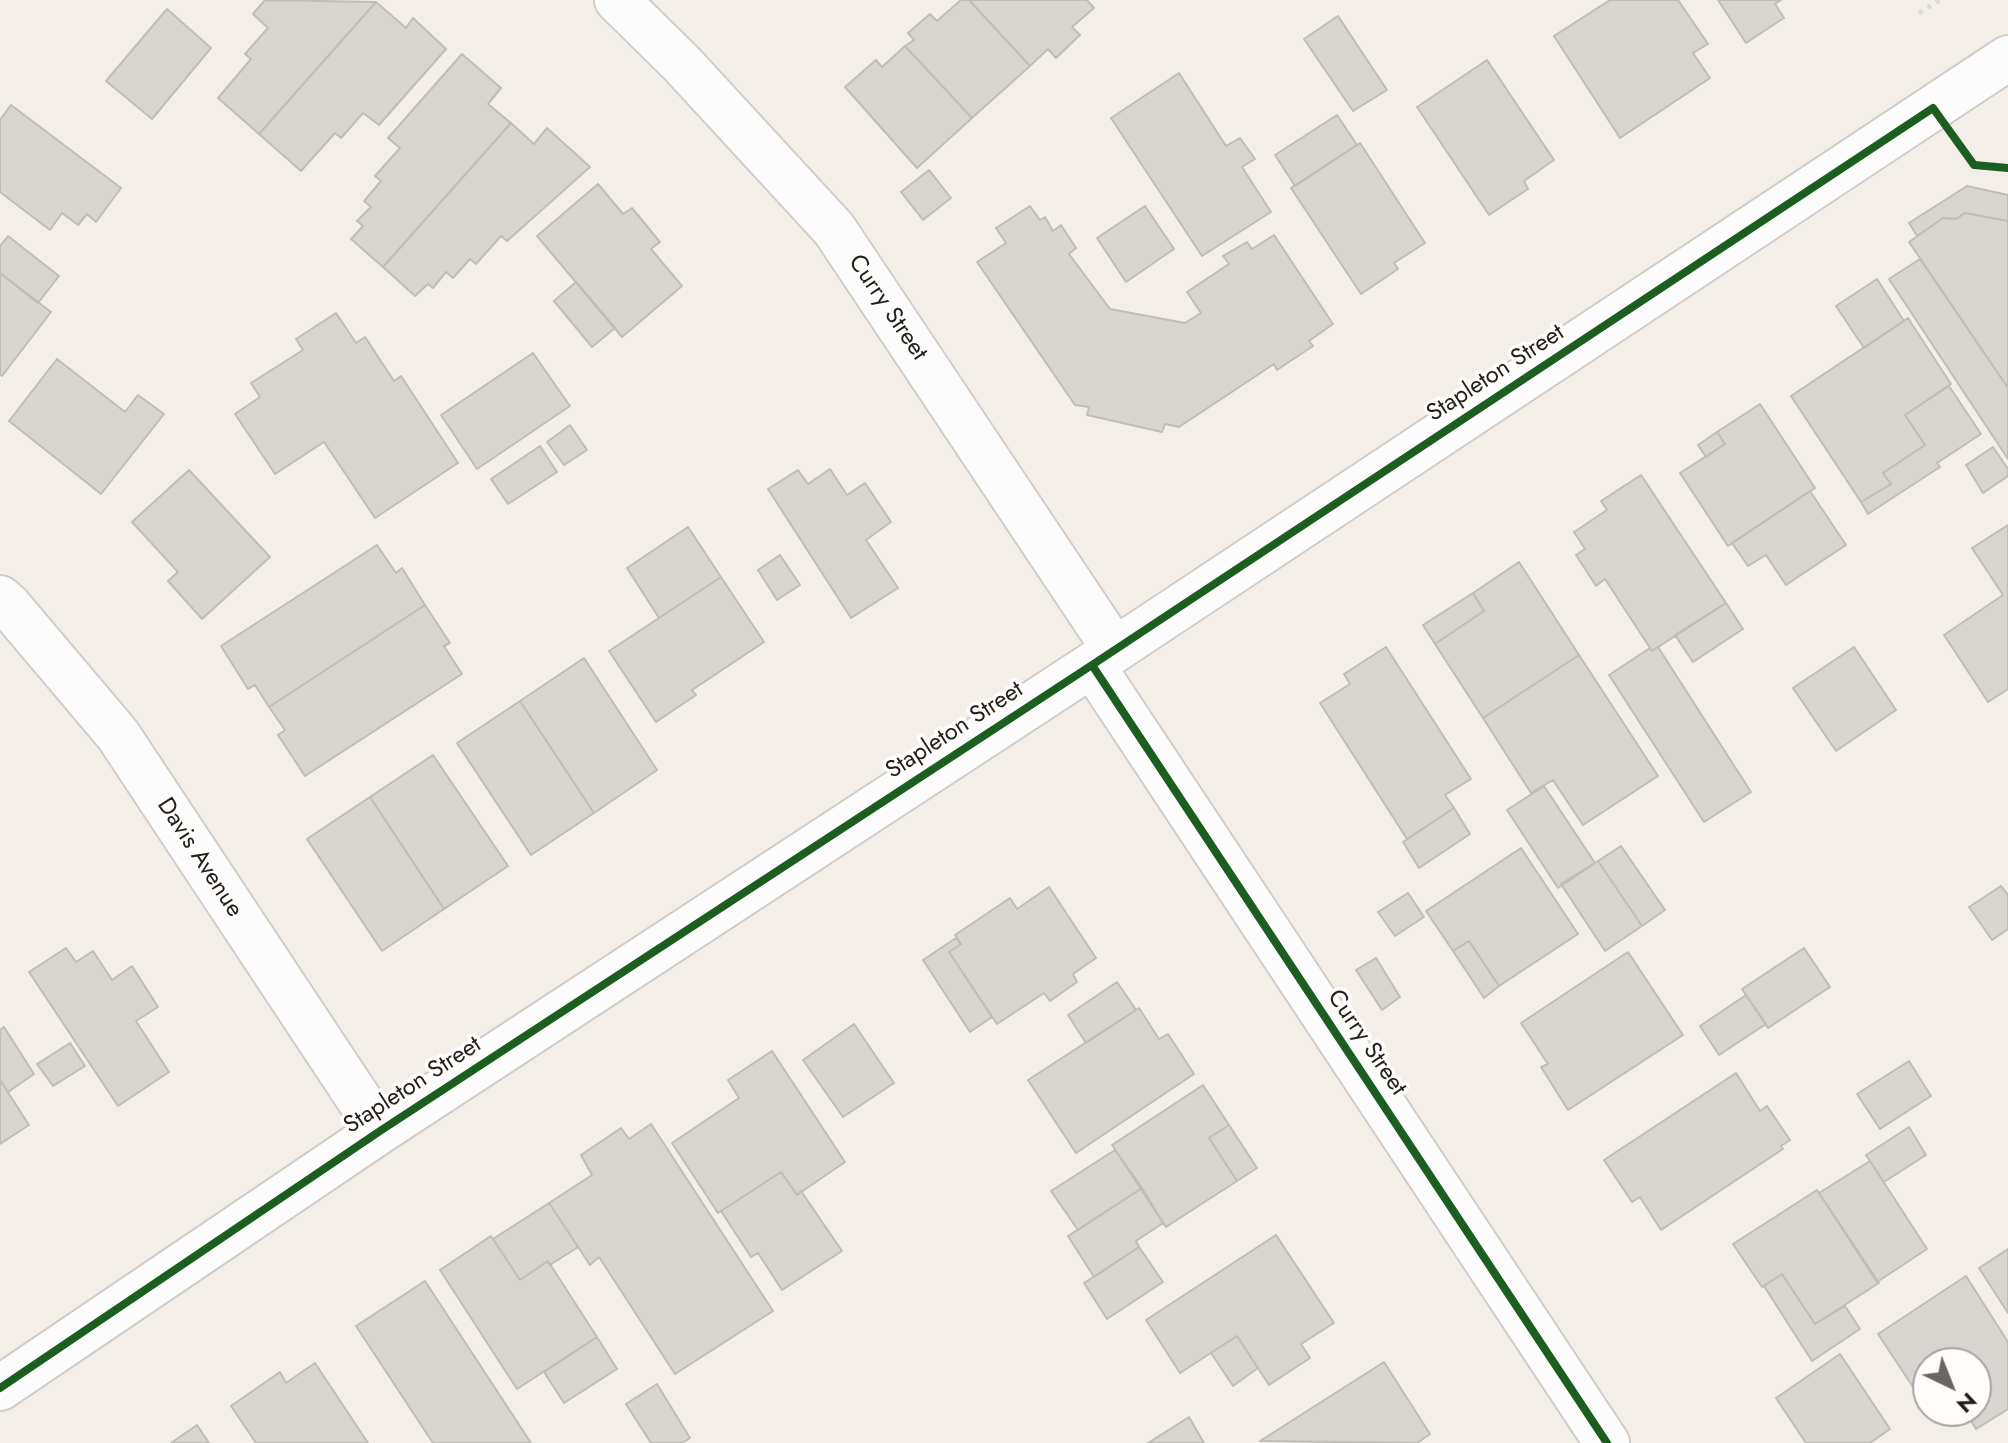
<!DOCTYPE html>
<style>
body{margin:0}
#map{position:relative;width:2008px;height:1443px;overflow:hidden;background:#f3eee8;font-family:Jost,sans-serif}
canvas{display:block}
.north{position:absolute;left:1912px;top:1347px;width:80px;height:80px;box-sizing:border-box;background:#fefdfb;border:2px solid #a6a4a1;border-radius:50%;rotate:137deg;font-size:22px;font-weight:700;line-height:32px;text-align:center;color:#211f1b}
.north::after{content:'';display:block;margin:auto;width:28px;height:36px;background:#6a6763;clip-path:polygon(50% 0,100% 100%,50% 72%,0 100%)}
</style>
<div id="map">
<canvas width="2008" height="1443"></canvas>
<div class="north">N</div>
</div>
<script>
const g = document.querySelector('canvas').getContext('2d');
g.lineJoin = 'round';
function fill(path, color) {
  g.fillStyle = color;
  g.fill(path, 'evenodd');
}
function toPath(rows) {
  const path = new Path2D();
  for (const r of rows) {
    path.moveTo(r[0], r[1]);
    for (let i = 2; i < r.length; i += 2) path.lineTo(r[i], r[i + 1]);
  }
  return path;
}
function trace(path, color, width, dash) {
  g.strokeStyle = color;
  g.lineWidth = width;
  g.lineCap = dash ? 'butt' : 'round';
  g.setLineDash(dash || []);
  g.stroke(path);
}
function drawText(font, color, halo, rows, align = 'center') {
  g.font = font + ' Jost,sans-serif';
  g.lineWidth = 7;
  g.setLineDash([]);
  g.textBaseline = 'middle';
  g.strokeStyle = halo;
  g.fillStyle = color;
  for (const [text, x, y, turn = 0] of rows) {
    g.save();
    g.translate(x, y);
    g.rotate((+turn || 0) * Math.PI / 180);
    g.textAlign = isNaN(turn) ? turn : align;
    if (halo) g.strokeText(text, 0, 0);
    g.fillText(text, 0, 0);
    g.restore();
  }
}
const building = toPath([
 [265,0,376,2,259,134,218,98,251,59,245,54,268,28,253,14,265,0],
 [961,0,969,0,1030,66,972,118,905,46,914,40,908,33,930,14,937,21,961,0],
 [969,0,1087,0,1094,8,1072,27,1080,35,1056,58,1048,49,1030,66,969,0],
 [1610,0,1678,0,1708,44,1693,53,1710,78,1620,138,1554,36,1610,0],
 [1718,0,1781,0,1775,4,1784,18,1746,43,1718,0],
 [376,2,406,28,413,18,446,49,379,125,363,113,341,138,335,133,301,171,259,134,376,2],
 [167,9,211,48,152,119,106,81,167,9],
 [1338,16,1387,90,1353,111,1304,39,1338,16],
 [905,46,972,118,917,168,845,87,876,60,882,67,905,46],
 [462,54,501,88,488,104,511,123,383,267,351,239,363,226,357,221,371,207,364,201,381,181,375,176,400,148,388,138,462,54],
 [1487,60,1554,160,1524,181,1528,189,1489,215,1417,107,1487,60],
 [1179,73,1226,146,1240,138,1255,159,1242,167,1271,212,1202,256,1111,118,1179,73],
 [11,105,121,188,96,222,87,214,78,225,62,213,50,230,0,192,0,120,11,105],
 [1337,115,1357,145,1295,186,1275,155,1337,115],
 [511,123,534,144,547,128,590,167,507,241,501,236,476,264,470,259,453,278,446,272,433,288,428,284,415,296,383,267,511,123],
 [1360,143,1425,243,1394,263,1398,269,1361,294,1291,188,1360,143],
 [929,170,951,198,923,220,901,192,929,170],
 [598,184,623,214,632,208,660,242,651,249,682,286,622,337,537,236,598,184],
 [1967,186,2008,195,2008,221,1965,213,1956,219,1943,218,1917,236,1909,223,1967,186],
 [1030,206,1040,220,1045,217,1053,231,1061,225,1076,248,1069,254,1110,309,1185,323,1201,313,1187,292,1229,264,1223,256,1247,242,1252,249,1274,235,1333,324,1309,341,1313,346,1277,370,1274,364,1179,427,1165,424,1162,432,1087,415,1089,407,1075,405,977,262,1006,243,996,228,1030,206],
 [1145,206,1174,249,1126,282,1097,238,1145,206],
 [1965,213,2008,221,2008,388,1909,242,1943,218,1956,219,1965,213],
 [8,236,59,276,38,303,0,273,0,246,8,236],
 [1920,259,2008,388,2008,459,1889,279,1920,259],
 [0,273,51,312,2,376,0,374,0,273],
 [1877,279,1904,321,1864,348,1836,306,1877,279],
 [576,282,615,328,592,347,554,301,576,282],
 [336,313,356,343,365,337,394,381,401,376,458,463,375,518,324,442,275,474,235,414,260,397,251,383,303,350,296,339,336,313],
 [1908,318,1951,384,1905,415,1925,445,1883,473,1891,484,1861,502,1791,396,1908,318],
 [533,353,570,406,477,469,441,415,533,353],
 [57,359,125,412,138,395,164,414,101,494,9,421,57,359],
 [1949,386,1981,434,1937,463,1940,467,1868,514,1861,502,1891,484,1883,473,1925,445,1905,415,1949,386],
 [1760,404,1815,488,1728,546,1680,473,1725,444,1717,432,1760,404],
 [570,425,587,450,564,465,547,442,570,425],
 [1717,432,1725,444,1706,457,1698,445,1717,432],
 [540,446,557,472,508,504,491,479,540,446],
 [1993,447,2008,469,2008,476,1983,493,1966,465,1993,447],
 [830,469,847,495,865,483,891,522,866,540,898,588,851,618,768,489,798,470,808,484,830,469],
 [189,470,270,557,202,619,168,581,178,572,132,522,189,470],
 [1641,475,1726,603,1652,651,1605,579,1596,586,1576,555,1585,549,1574,532,1607,510,1601,501,1641,475],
 [1810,491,1846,545,1786,585,1766,555,1748,566,1732,543,1810,491],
 [2008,525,2008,689,1988,702,1944,635,2003,595,1972,548,2008,525],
 [688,527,721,577,659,618,627,568,688,527],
 [377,545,396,573,402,568,425,605,269,707,255,685,248,689,221,646,377,545],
 [780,555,800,585,777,600,758,570,780,555],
 [1519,562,1579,655,1483,718,1435,644,1484,611,1473,593,1519,562],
 [721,577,764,642,692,690,696,695,656,722,609,651,721,577],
 [1473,593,1484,611,1435,644,1423,625,1473,593],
 [1726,603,1743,629,1693,662,1675,635,1726,603],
 [425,605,450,643,444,646,462,674,305,776,278,735,285,730,269,707,425,605],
 [1386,647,1471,779,1445,795,1454,808,1407,839,1320,703,1350,684,1344,674,1386,647],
 [1658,647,1751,792,1704,822,1609,675,1650,648,1652,651,1658,647],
 [1854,647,1896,710,1836,751,1793,688,1854,647],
 [1579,655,1658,776,1583,825,1553,780,1531,793,1483,718,1579,655],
 [584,658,657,770,594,813,520,701,584,658],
 [520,701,594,813,531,855,457,743,520,701],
 [433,755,508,866,444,909,370,797,433,755],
 [1544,786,1595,863,1558,888,1507,810,1544,786],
 [370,797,444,909,382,951,307,839,370,797],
 [1454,808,1470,834,1419,868,1403,842,1454,808],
 [1621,846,1665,910,1642,926,1598,861,1621,846],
 [1521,848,1578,934,1499,986,1469,941,1453,951,1426,911,1521,848],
 [1598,861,1642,926,1605,951,1561,884,1598,861],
 [2001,886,2008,895,2008,929,1992,940,1969,907,2001,886],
 [1049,887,1096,958,1073,974,1077,982,1050,1001,1044,993,997,1024,949,952,961,944,955,935,1010,898,1017,909,1049,887],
 [1408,893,1424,917,1395,936,1378,912,1408,893],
 [956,938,961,944,949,952,992,1017,970,1032,923,960,956,938],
 [1469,941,1499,986,1484,998,1453,951,1469,941],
 [66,948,76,962,93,951,112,980,132,966,158,1007,136,1021,169,1072,118,1106,29,972,66,948],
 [1804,948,1830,987,1768,1028,1742,989,1804,948],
 [1628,952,1683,1035,1568,1110,1541,1067,1548,1064,1521,1023,1628,952],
 [1376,958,1400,997,1382,1010,1356,970,1376,958],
 [1117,982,1136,1010,1086,1043,1068,1015,1117,982],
 [1746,995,1766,1024,1719,1055,1700,1026,1746,995],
 [1139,1008,1159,1039,1168,1034,1194,1074,1076,1153,1028,1080,1139,1008],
 [854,1024,894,1083,843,1117,803,1060,854,1024],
 [4,1027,34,1074,8,1092,0,1080,0,1030,4,1027],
 [70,1043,85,1066,53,1086,37,1064,70,1043],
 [772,1051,845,1162,797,1195,781,1172,718,1213,672,1143,739,1098,728,1080,772,1051],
 [1909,1061,1931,1096,1880,1129,1857,1094,1909,1061],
 [1736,1073,1760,1111,1767,1106,1790,1140,1781,1146,1783,1149,1661,1230,1640,1197,1632,1202,1604,1160,1736,1073],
 [0,1080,29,1125,0,1144,0,1080],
 [1203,1085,1229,1125,1209,1138,1237,1181,1166,1227,1112,1145,1203,1085],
 [651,1124,773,1311,675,1374,599,1257,590,1265,549,1203,592,1175,581,1155,621,1128,629,1139,651,1124],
 [1229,1125,1257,1168,1237,1181,1209,1138,1229,1125],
 [1909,1127,1926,1155,1884,1182,1866,1155,1909,1127],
 [1115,1150,1142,1188,1078,1230,1051,1191,1115,1150],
 [1870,1161,1927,1249,1877,1282,1819,1193,1870,1161],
 [781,1172,797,1195,801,1191,842,1251,782,1290,758,1253,751,1257,721,1211,781,1172],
 [1142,1188,1163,1223,1136,1241,1139,1247,1094,1277,1068,1236,1142,1188],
 [1817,1190,1879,1283,1815,1324,1782,1274,1762,1287,1733,1244,1817,1190],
 [549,1203,578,1247,550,1265,548,1261,520,1280,493,1239,549,1203],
 [1276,1235,1334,1323,1301,1344,1310,1358,1269,1385,1237,1336,1180,1373,1146,1320,1276,1235],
 [491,1236,520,1280,548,1261,597,1337,517,1389,440,1270,491,1236],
 [1139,1247,1163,1282,1107,1319,1084,1283,1139,1247],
 [2008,1249,2008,1313,1979,1268,2008,1249],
 [1782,1274,1815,1324,1845,1306,1860,1329,1812,1361,1764,1286,1782,1274],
 [1966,1276,2008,1342,2008,1409,1976,1429,1965,1411,1976,1411,1976,1363,1928,1363,1928,1390,1919,1396,1878,1334,1966,1276],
 [425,1281,531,1443,433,1443,356,1326,425,1281],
 [1237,1336,1258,1368,1233,1386,1211,1353,1237,1336],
 [597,1337,617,1369,564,1403,544,1372,597,1337],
 [1840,1354,1890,1429,1870,1443,1806,1443,1776,1398,1840,1354],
 [1384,1362,1430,1434,1417,1443,1260,1441,1384,1362],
 [315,1363,368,1443,256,1443,231,1406,280,1372,286,1383,315,1363],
 [657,1384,690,1438,682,1443,651,1443,626,1404,657,1384],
 [1189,1417,1204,1443,1148,1443,1189,1417],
 [197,1425,209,1443,171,1443,197,1425]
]);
const path = toPath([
 [1919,13,1940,0]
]);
const minor = toPath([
 [617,0,682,64,834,229,1115,650],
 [0,598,9,606,118,735,380,1131],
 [1092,665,1607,1443],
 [0,1388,380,1131,1092,665,2008,58]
]);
const cycleway = toPath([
 [1092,665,1607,1443],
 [0,1388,380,1131,1092,665,1933,108,1974,165,2008,168]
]);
const streetNames = [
 ["Curry Street",887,308,56],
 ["Stapleton Street",1496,374,-33],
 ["Stapleton Street",955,731,-33],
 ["Davis Avenue",199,858,57],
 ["Curry Street",1366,1043,56],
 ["Stapleton Street",413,1086,-33]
];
fill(building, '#d8d4d0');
trace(building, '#c0bdb9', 2);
trace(minor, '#d0ccc8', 48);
trace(path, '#dbdad9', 5, [4, 6]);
trace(minor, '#fdfcfc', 44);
trace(cycleway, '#1b5e20', 8);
drawText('24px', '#211f1b', '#fefdfb', streetNames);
</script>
